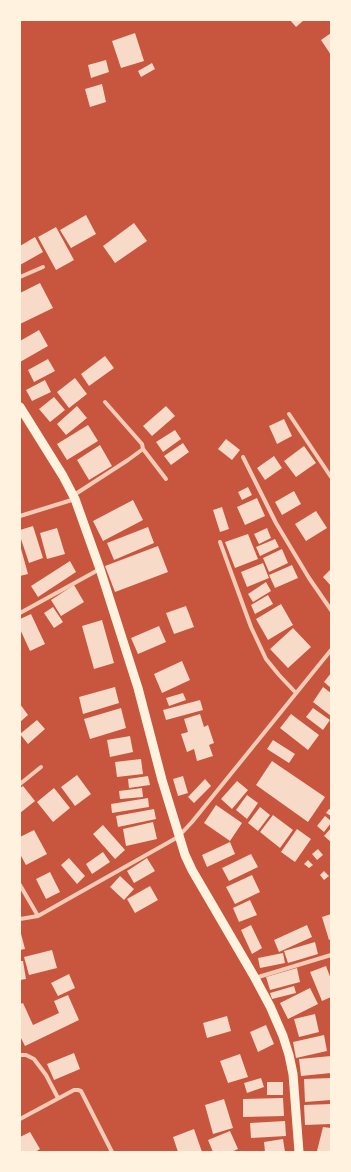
<!DOCTYPE html>
<style>
body{margin:0}
#map{position:relative;width:351px;height:1172px;overflow:hidden;background:#c8553d;font-family:Barlow,sans-serif}
canvas{display:block}
.frame{position:absolute;inset:0;border:21px solid #fff3e0;pointer-events:none}
</style>
<div id="map">
<canvas width="351" height="1172"></canvas>
<div class="frame"></div>
</div>
<script>
const g = document.querySelector('canvas').getContext('2d');
g.lineJoin = 'round';
function fill(path, color) {
  g.fillStyle = color;
  g.fill(path, 'evenodd');
}
function toPath(rows) {
  const path = new Path2D();
  for (const r of rows) {
    path.moveTo(r[0], r[1]);
    for (let i = 2; i < r.length; i += 2) path.lineTo(r[i], r[i + 1]);
  }
  return path;
}
function trace(path, color, width, dash) {
  g.strokeStyle = color;
  g.lineWidth = width;
  g.lineCap = dash ? 'butt' : 'round';
  g.setLineDash(dash || []);
  g.stroke(path);
}
const building = toPath([
 [290,20,304,20,296,27],
 [135,33,144,61,121,68,112,41],
 [331,33,331,55,321,40],
 [106,60,109,72,91,78,88,65],
 [152,63,155,69,141,77,138,71],
 [102,84,106,102,90,107,85,89],
 [86,215,96,234,71,248,60,230],
 [134,223,147,241,115,263,103,246],
 [56,227,74,260,56,270,38,237],
 [35,237,43,252,20,265,20,246],
 [40,283,53,308,20,324,20,293],
 [39,330,48,346,20,362,20,341],
 [105,356,114,368,89,386,81,374],
 [48,359,55,371,34,382,28,370],
 [75,378,87,394,69,408,57,392],
 [45,380,51,392,32,401,26,390],
 [54,397,65,410,50,422,39,409],
 [77,406,87,418,66,435,57,424],
 [166,406,175,416,152,436,143,426],
 [284,419,292,436,277,444,269,426],
 [88,425,98,441,67,460,57,444],
 [175,430,181,439,163,452,156,442],
 [226,439,240,450,232,460,218,449],
 [183,443,189,452,171,465,164,456],
 [100,445,112,466,89,480,77,460],
 [304,446,316,463,296,477,284,461],
 [274,456,282,468,265,480,257,468],
 [248,487,252,495,242,500,238,492],
 [294,491,301,504,282,515,275,502],
 [257,498,265,516,245,525,237,507],
 [133,500,143,520,103,541,93,521],
 [222,507,229,529,220,532,213,510],
 [316,511,327,528,306,541,295,524],
 [33,526,43,558,29,563,20,536,20,530],
 [148,527,154,543,114,560,107,543],
 [57,528,65,554,47,559,40,533],
 [267,528,271,538,259,544,254,534],
 [248,534,258,559,235,568,225,542],
 [275,539,279,547,260,556,256,547],
 [20,545,28,574,20,576],
 [158,546,168,572,115,592,105,566],
 [282,549,288,563,269,572,263,558],
 [70,561,76,572,38,597,31,586],
 [263,563,269,578,247,587,241,572],
 [292,565,298,578,275,588,269,575],
 [331,569,331,586,323,577],
 [266,582,271,591,253,602,248,594],
 [74,585,84,602,61,616,51,600],
 [268,595,273,604,255,614,251,605],
 [281,604,293,625,268,640,256,619],
 [186,606,194,627,174,634,166,613],
 [53,607,63,622,54,628,44,613],
 [31,614,45,644,30,651,20,629,20,619],
 [102,620,114,663,94,669,82,626],
 [159,626,166,642,138,654,131,638],
 [293,628,311,647,288,668,270,649],
 [182,661,190,680,162,693,154,674],
 [331,673,331,688,324,682],
 [115,687,119,703,83,714,79,697],
 [323,687,331,693,331,716,313,702],
 [183,693,186,700,169,706,166,698],
 [200,700,203,710,166,720,163,710],
 [20,704,28,715,20,722],
 [121,708,126,728,90,739,84,719],
 [313,708,330,720,323,730,306,717],
 [200,714,204,727,208,725,214,743,209,745,213,756,197,761,194,749,187,752,181,734,188,732,184,719],
 [291,714,319,735,308,750,280,728],
 [37,720,45,729,28,744,20,734],
 [130,736,133,752,110,757,107,740],
 [273,740,295,754,289,763,267,749],
 [141,759,143,774,117,777,115,762],
 [272,761,325,797,308,822,256,785],
 [77,775,91,794,75,806,61,787],
 [148,776,150,785,129,788,128,779],
 [183,776,188,793,178,796,173,779],
 [205,779,211,786,194,803,188,797],
 [237,781,248,790,232,809,221,799],
 [23,786,35,801,20,813,20,788],
 [54,788,70,808,53,822,37,802],
 [142,788,143,797,120,799,119,791],
 [247,795,258,803,247,819,236,810],
 [148,798,149,807,112,813,111,804],
 [216,805,242,823,230,841,204,823],
 [260,807,270,815,258,831,248,823],
 [154,809,156,819,118,827,116,816],
 [329,809,331,810,331,816,326,813],
 [273,815,293,830,280,848,260,832],
 [325,816,331,821,331,823,324,832,317,826],
 [153,822,157,839,126,846,123,829],
 [103,825,125,850,115,859,93,834],
 [331,828,331,842,324,836],
 [297,829,311,839,295,862,281,852],
 [34,830,47,854,26,865,20,854,20,837],
 [230,842,235,854,207,867,202,855],
 [318,849,323,855,317,860,312,854],
 [103,852,110,862,92,874,86,864],
 [251,854,258,867,229,881,222,868],
 [69,858,85,876,77,884,61,865],
 [147,858,155,871,134,883,127,871],
 [308,860,313,865,309,868,304,864],
 [324,871,329,876,324,880,320,875],
 [50,872,60,892,46,899,36,879],
 [252,875,260,892,235,904,226,887],
 [120,876,134,889,124,900,110,887],
 [150,886,158,900,135,913,127,899],
 [250,900,257,915,239,922,233,908],
 [331,914,331,939,329,940,322,917],
 [251,925,262,948,252,954,241,930],
 [307,925,312,937,279,952,274,940],
 [20,930,25,949,20,950],
 [315,942,318,954,288,963,284,951],
 [52,950,57,968,29,975,24,957],
 [283,953,285,963,260,968,258,958],
 [20,961,23,961,26,979,20,980],
 [326,966,331,979,331,997,322,1001,310,972],
 [297,968,300,982,270,990,266,977],
 [69,974,75,988,58,996,51,983],
 [294,986,296,993,272,999,270,993],
 [310,988,318,1004,288,1019,280,1003],
 [68,995,79,1020,25,1046,20,1036,20,1004,23,1003,33,1025,59,1013,54,1001],
 [315,1014,319,1032,299,1037,294,1019],
 [227,1016,231,1031,207,1038,203,1023],
 [266,1025,274,1044,258,1052,250,1032],
 [324,1035,327,1051,296,1058,293,1042],
 [74,1053,80,1069,54,1080,47,1064],
 [240,1054,248,1077,228,1083,220,1061],
 [331,1056,331,1073,301,1076,299,1059],
 [261,1078,264,1087,247,1093,244,1083],
 [331,1078,331,1100,305,1102,304,1079],
 [267,1082,283,1082,283,1095,267,1095],
 [283,1098,284,1116,243,1117,243,1099],
 [224,1099,233,1128,213,1134,205,1105],
 [331,1104,331,1124,305,1125,304,1105],
 [285,1121,286,1136,251,1138,250,1123],
 [323,1127,331,1128,331,1152,317,1151],
 [194,1129,202,1152,178,1152,173,1137],
 [230,1131,238,1149,231,1152,213,1152,208,1140],
 [30,1132,40,1149,35,1152,20,1152,20,1137],
 [283,1139,285,1152,265,1152,264,1142]
]);
const minor = toPath([
 [20,277,43,267],
 [289,414,331,477],
 [143,449,166,479],
 [243,457,276,523,309,578,331,610],
 [74,495,128,460,143,449,142,444,105,402],
 [20,516,75,499],
 [220,542,251,627,266,659,279,675,296,693],
 [20,613,100,569],
 [20,784,41,767],
 [20,885,38,916],
 [20,919,38,916,178,837,192,822,331,650],
 [255,978,331,955],
 [20,1055,26,1055,34,1059,46,1075,58,1098],
 [20,1119,74,1090,78,1090,81,1091,112,1152]
]);
const trunk = toPath([
 [20,407,63,476,75,499,100,569,138,688,162,780,185,855,192,870,255,978,270,1006,283,1036,289,1055,293,1074,299,1152]
]);
fill(building, '#f7dbc8');
trace(minor, '#f1ccb7', 4);
trace(trunk, '#fff3e0', 9);
</script>
